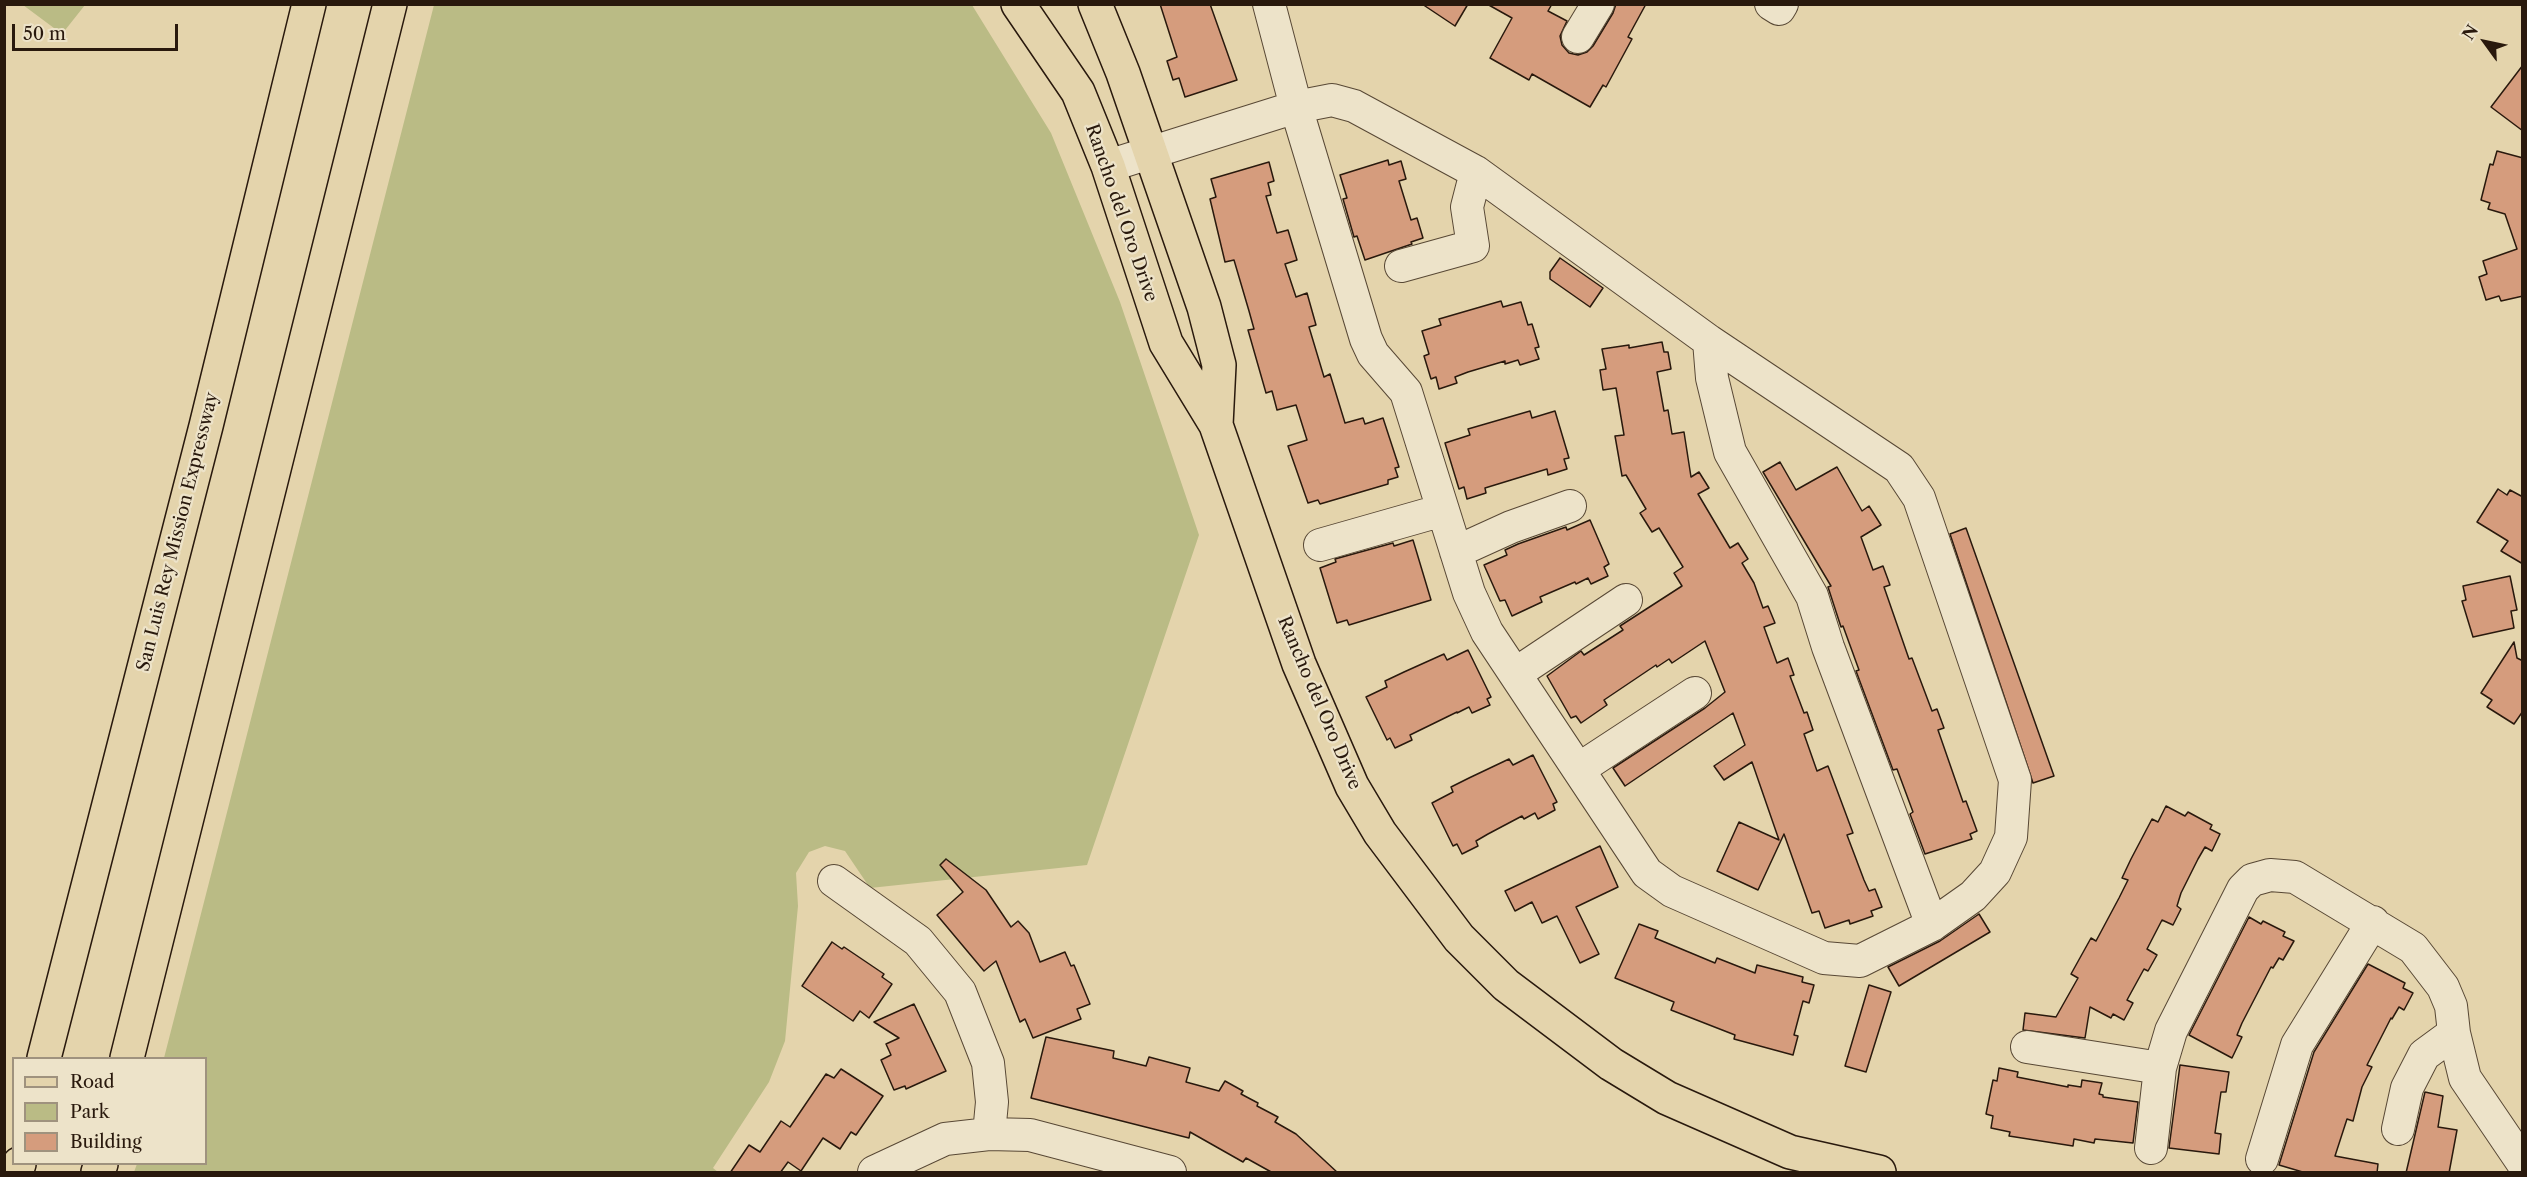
<!DOCTYPE html>
<style>
body{margin:0}
#map{position:relative;width:2527px;height:1177px;overflow:hidden;background:#e4d4ac;font-family:"Libre Caslon Text",serif}
canvas{display:block}
.frame{position:absolute;inset:0;border:6px solid #29190d;pointer-events:none}
.legend{position:absolute;left:12px;top:1057px;width:195px;height:108px;box-sizing:border-box;background:#ede3c9;border:2px solid #9f927e;margin:0;padding:8px 10px;list-style:none;font-size:18px;color:#29190d}
.legend li{display:flex;align-items:center;gap:12px;height:30px}
.legend b{width:30px;border:2px solid #9f927e}
.north{position:absolute;left:2455px;top:12px;width:60px;height:60px;-webkit-text-stroke:4px #ede3c9;paint-order:stroke;rotate:303deg;font-size:16px;font-weight:700;line-height:24px;text-align:center;color:#29190d}
.north::after{content:'';display:block;margin:auto;width:21px;height:27px;background:#29190d;clip-path:polygon(50% 0,100% 100%,50% 72%,0 100%)}
.scale{position:absolute;left:12px;top:24px;width:166px;height:27px;box-sizing:border-box;border:3px solid #29190d;border-top:0;padding-left:8px;font-size:18px;line-height:21px;white-space:nowrap;color:#29190d;-webkit-text-stroke:4px #ede3c9;paint-order:stroke}
</style>
<div id="map">
<canvas width="2527" height="1177"></canvas>
<div class="frame"></div>
<ul class="legend">
<li><b style="height:8px;background:#e4d4ac"></b>Road</li>
<li><b style="height:16px;background:#babb85"></b>Park</li>
<li><b style="height:16px;background:#d59c7d"></b>Building</li>
</ul>
<div class="north">N</div>
<div class="scale">50 m</div>
</div>
<script>
const g = document.querySelector('canvas').getContext('2d');
g.lineJoin = 'round';
function fill(path, color) {
  g.fillStyle = color;
  g.fill(path, 'evenodd');
}
function toPath(rows) {
  const path = new Path2D();
  for (const r of rows) {
    path.moveTo(r[0], r[1]);
    for (let i = 2; i < r.length; i += 2) path.lineTo(r[i], r[i + 1]);
  }
  return path;
}
function trace(path, color, width, dash) {
  g.strokeStyle = color;
  g.lineWidth = width;
  g.lineCap = dash ? 'butt' : 'round';
  g.setLineDash(dash || []);
  g.stroke(path);
}
function drawText(font, color, halo, rows, align = 'center') {
  g.font = font + ' "Libre Caslon Text",serif';
  g.lineWidth = 4.5;
  g.setLineDash([]);
  g.textBaseline = 'middle';
  g.strokeStyle = halo;
  g.fillStyle = color;
  for (const [text, x, y, turn = 0] of rows) {
    g.save();
    g.translate(x, y);
    g.rotate((+turn || 0) * Math.PI / 180);
    g.textAlign = isNaN(turn) ? turn : align;
    if (halo) g.strokeText(text, 0, 0);
    g.fillText(text, 0, 0);
    g.restore();
  }
}
const green = toPath([
 [23,5,23,4,85,5,62,34],
 [434,5,972,5,1051,133,1120,302,1199,535,1087,865,870,888,845,851,825,846,809,852,796,873,798,906,785,1041,769,1082,713,1168,718,1172,134,1172,137,1164,206,1164,206,1058,164,1058]
]);
const building = toPath([
 [1160,4,1210,4,1237,80,1185,97,1179,78,1173,80,1167,61,1177,57,1160,4],
 [1422,4,1468,4,1455,26,1422,4],
 [1487,4,1552,4,1548,11,1567,21,1560,36,1562,45,1569,53,1578,55,1587,52,1593,46,1613,13,1616,4,1646,4,1628,37,1632,39,1606,87,1603,85,1590,107,1532,74,1529,80,1490,58,1512,18,1487,4],
 [2523,65,2523,131,2491,107,2523,65],
 [2497,151,2523,158,2523,296,2501,301,2499,296,2486,300,2479,277,2487,274,2483,261,2517,249,2505,214,2488,209,2490,203,2481,200,2490,164,2493,165,2497,151],
 [1388,160,1389,165,1401,161,1406,179,1399,181,1411,220,1417,218,1423,238,1411,242,1412,244,1365,260,1357,236,1354,237,1343,199,1347,198,1340,175,1388,160],
 [1269,162,1274,181,1268,183,1271,195,1266,196,1277,233,1288,230,1297,260,1285,264,1296,297,1307,293,1316,325,1309,327,1324,377,1330,374,1345,423,1363,418,1365,424,1383,418,1399,467,1395,468,1398,477,1388,480,1388,484,1320,504,1318,500,1308,503,1288,446,1307,440,1296,405,1277,410,1272,391,1266,393,1248,330,1254,329,1249,311,1234,260,1225,262,1210,199,1216,197,1211,179,1269,162],
 [1560,258,1603,288,1590,307,1550,279,1550,272,1560,258],
 [1501,301,1503,307,1521,302,1528,325,1532,324,1539,347,1535,348,1539,359,1520,365,1518,360,1505,364,1505,361,1468,372,1455,377,1457,383,1439,389,1436,377,1431,379,1424,356,1429,354,1422,331,1441,325,1439,319,1501,301],
 [1662,342,1664,352,1668,352,1671,369,1657,372,1664,411,1668,410,1672,434,1684,432,1691,477,1699,472,1709,488,1698,494,1730,548,1738,543,1748,559,1742,563,1754,583,1763,608,1768,606,1775,623,1764,627,1777,663,1788,658,1794,675,1790,676,1804,713,1807,712,1813,730,1804,734,1817,771,1828,766,1853,833,1847,835,1864,880,1869,891,1875,889,1882,907,1871,911,1873,916,1850,924,1849,920,1825,928,1819,911,1812,913,1784,834,1758,890,1717,871,1739,822,1779,840,1752,762,1724,780,1714,766,1745,745,1733,713,1625,786,1613,768,1705,708,1725,692,1705,641,1672,663,1669,659,1657,667,1656,665,1604,700,1607,705,1581,723,1576,716,1571,718,1547,676,1581,651,1584,655,1623,630,1620,626,1682,586,1674,573,1683,567,1659,528,1652,532,1640,513,1646,509,1626,475,1622,476,1615,436,1624,435,1616,388,1603,390,1600,370,1606,369,1602,349,1629,345,1629,348,1662,342],
 [1530,411,1532,418,1555,411,1569,458,1564,459,1567,469,1548,475,1547,469,1485,488,1486,493,1467,499,1464,487,1459,489,1445,443,1470,435,1468,429,1530,411],
 [1780,462,1796,490,1837,467,1862,511,1869,506,1881,525,1861,537,1873,570,1883,566,1890,585,1884,587,1909,659,1912,658,1932,711,1937,709,1944,728,1938,730,1963,802,1966,801,1977,831,1970,834,1972,839,1925,854,1910,814,1913,812,1897,769,1893,770,1856,671,1859,670,1843,626,1841,627,1828,587,1831,586,1763,472,1780,462],
 [2498,489,2507,495,2510,490,2523,497,2523,564,2501,551,2508,541,2477,522,2498,489],
 [1590,520,1609,564,1604,567,1608,576,1591,584,1588,578,1576,584,1575,582,1540,597,1542,602,1512,616,1505,600,1500,601,1484,565,1507,555,1505,550,1518,544,1566,527,1567,530,1590,520],
 [1966,528,2054,776,2033,783,1950,534,1966,528],
 [1413,540,1431,600,1349,625,1347,620,1337,623,1320,568,1336,562,1335,559,1393,543,1394,546,1413,540],
 [2510,576,2517,610,2511,611,2514,628,2473,637,2462,601,2466,600,2463,586,2510,576],
 [2514,642,2517,658,2523,661,2523,711,2514,724,2487,707,2492,700,2481,693,2514,642],
 [1468,650,1491,697,1487,699,1490,705,1472,713,1469,707,1457,713,1457,712,1410,735,1412,740,1395,748,1390,738,1387,740,1366,697,1387,687,1385,681,1404,672,1444,654,1447,660,1468,650],
 [1533,755,1557,802,1553,804,1555,810,1538,819,1535,813,1524,819,1522,816,1488,834,1476,841,1478,846,1462,854,1457,844,1453,846,1432,803,1453,792,1451,787,1469,778,1509,759,1513,765,1533,755],
 [2166,806,2185,816,2188,812,2212,825,2210,829,2220,834,2212,851,2205,847,2198,859,2181,893,2177,906,2181,909,2173,925,2162,920,2147,949,2157,955,2148,971,2144,969,2127,1000,2133,1003,2124,1020,2113,1014,2111,1018,2090,1007,2085,1038,2023,1030,2025,1013,2056,1017,2078,978,2071,974,2091,938,2096,941,2119,898,2128,880,2122,878,2131,859,2152,819,2158,822,2166,806],
 [1600,846,1618,887,1576,907,1599,954,1580,963,1557,916,1542,923,1532,902,1515,911,1505,891,1600,846],
 [946,859,986,890,1011,927,1018,921,1029,933,1040,962,1065,952,1071,966,1074,965,1090,1004,1077,1009,1081,1019,1033,1038,1025,1019,1020,1022,996,961,984,971,937,915,963,892,940,865,946,859],
 [1979,914,1990,932,1899,986,1888,967,1940,941,1979,914],
 [2249,917,2261,924,2263,921,2285,932,2283,936,2294,941,2283,960,2279,958,2273,968,2271,967,2242,1023,2237,1035,2242,1037,2232,1058,2189,1035,2249,917],
 [1639,924,1658,931,1655,938,1715,963,1717,958,1755,973,1757,965,1803,977,1802,982,1814,985,1809,1003,1803,1001,1794,1035,1798,1036,1793,1055,1734,1039,1735,1035,1671,1010,1674,1002,1615,978,1639,924],
 [832,942,842,949,844,947,884,974,882,977,892,984,869,1018,860,1011,853,1021,802,986,832,942],
 [2368,964,2405,983,2403,988,2413,993,2404,1010,2399,1007,2392,1019,2391,1018,2367,1065,2372,1067,2362,1087,2353,1121,2347,1119,2335,1156,2378,1164,2377,1173,2306,1173,2279,1165,2314,1052,2368,964],
 [1869,985,1891,992,1866,1072,1845,1066,1869,985],
 [914,1004,946,1071,906,1089,905,1086,894,1090,881,1060,891,1055,886,1044,899,1038,874,1022,914,1004],
 [1046,1037,1114,1051,1113,1058,1146,1066,1149,1057,1190,1068,1186,1082,1219,1091,1225,1081,1243,1091,1241,1094,1258,1103,1257,1106,1278,1117,1275,1122,1296,1134,1338,1173,1273,1173,1246,1158,1243,1162,1190,1132,1189,1138,1031,1098,1046,1037],
 [2180,1065,2229,1072,2226,1092,2221,1092,2215,1133,2221,1134,2219,1154,2169,1148,2180,1065],
 [1999,1068,2018,1072,2017,1077,2068,1087,2068,1085,2081,1087,2082,1080,2102,1083,2099,1094,2103,1095,2103,1097,2138,1102,2133,1143,2095,1139,2094,1143,2074,1139,2073,1146,2009,1136,2010,1132,1991,1128,1993,1116,1986,1114,1993,1080,1997,1081,1999,1068],
 [841,1069,883,1096,856,1135,851,1132,840,1149,823,1138,801,1171,788,1162,780,1173,730,1173,749,1145,760,1152,781,1121,790,1127,826,1074,834,1078,841,1069],
 [2425,1092,2443,1096,2438,1127,2457,1130,2449,1173,2406,1173,2425,1092]
]);
const minor = toPath([
 [1269,4,1296,107,1366,339,1373,354,1406,392,1469,593,1487,632,1647,873,1672,891,1824,958,1860,961,1932,925,1973,896,1995,872,2011,837,2015,780,1919,498,1899,468,1709,341],
 [1771,4,1779,9,1782,4],
 [1578,37,1598,4],
 [1108,166,1296,107,1332,100,1354,106,1476,172,1709,341,1712,378,1730,452,1812,596,1828,647,1932,925],
 [1401,266,1473,246,1467,207,1476,172],
 [1320,545,1443,510],
 [1456,552,1511,527,1570,506],
 [1515,674,1626,600],
 [1579,769,1695,693],
 [834,881,918,941,960,992,988,1063,992,1102,989,1134],
 [2027,1047,2160,1068],
 [2398,1129,2407,1088,2424,1055,2454,1033],
 [2151,1148,2160,1068,2171,1031,2243,889,2252,880,2270,875,2295,877,2413,948,2443,987,2451,1006,2454,1033,2465,1078,2522,1162],
 [2262,1159,2297,1045,2373,922],
 [874,1172,945,1139,989,1134,1030,1135,1170,1172]
]);
const major = toPath([
 [1018,4,1078,92,1108,166,1166,343,1216,425,1299,664,1352,786,1380,833,1459,938,1506,985,1611,1064,1667,1098,1790,1152,1879,1172],
 [1095,4,1123,73,1204,307,1219,365,1216,425]
]);
const highway = toPath([
 [44,1058,206,426,309,4],
 [127,1058,390,4],
 [16,1172,19,1164],
 [98,1172,101,1164]
]);
const streetNames = [
 ["Rancho del Oro Drive",1121,213,71],
 ["San Luis Rey Mission Expressway",178,532,-76],
 ["Rancho del Oro Drive",1319,703,67]
];
fill(green, '#babb85');
fill(building, '#d59c7d');
trace(building, '#29190d', 1.5);
trace(minor, '#584835', 34);
trace(major, '#29190d', 36);
trace(highway, '#29190d', 36);
trace(minor, '#ede3c9', 32);
trace(major, '#e4d4ac', 33);
trace(highway, '#e4d4ac', 33);
drawText('18px', '#29190d', '#ede3c9', streetNames);
</script>
